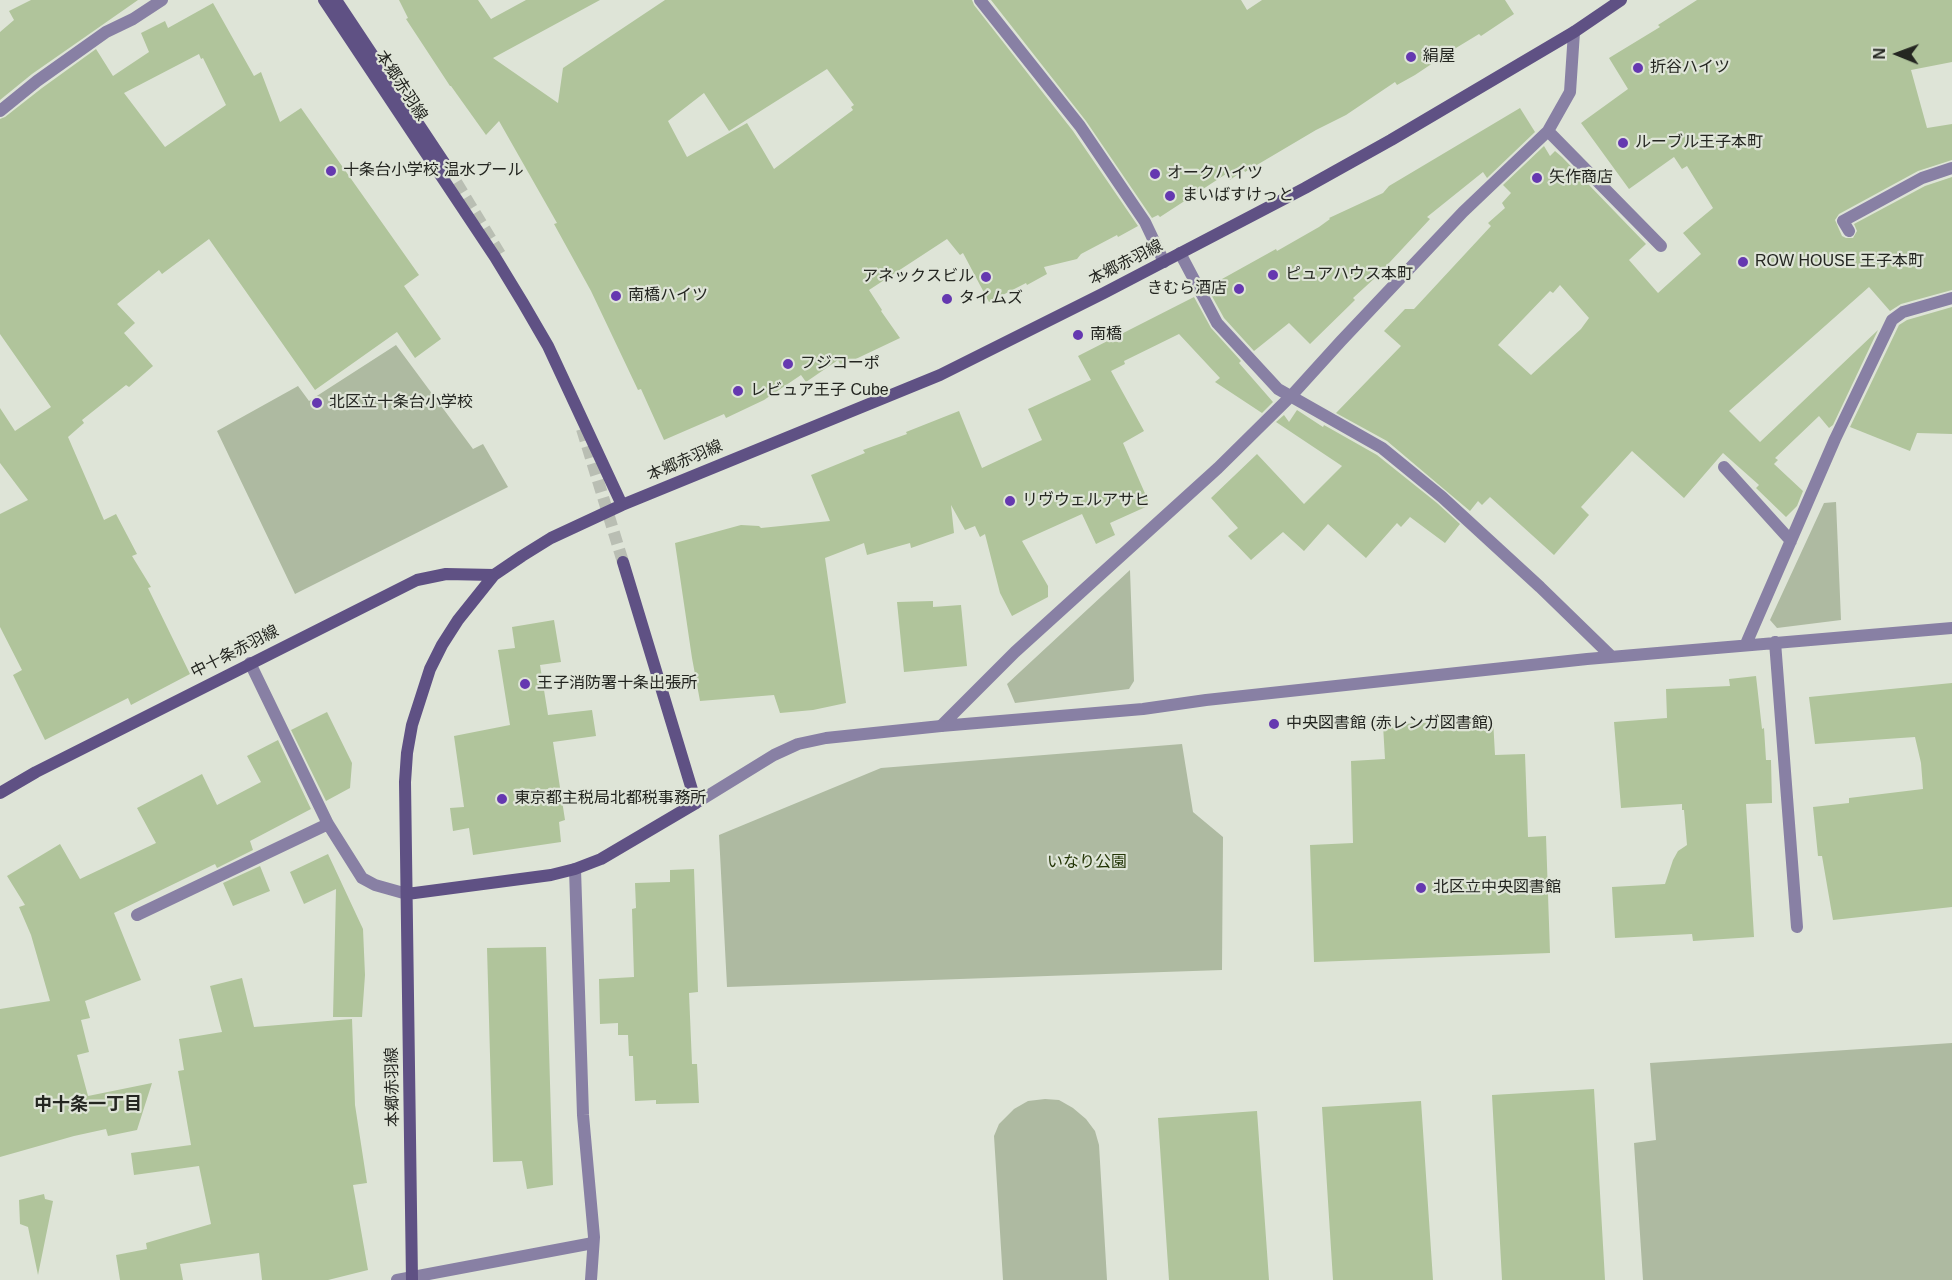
<!DOCTYPE html>
<meta charset="utf-8">
<style>
body{margin:0}
#map{position:relative;width:1952px;height:1280px;overflow:hidden;background:#dee4d7;font-family:Arial,sans-serif}
canvas{display:block}
.north{position:absolute;left:1868px;top:24px;width:60px;height:60px;-webkit-text-stroke:4px #dee4d7;paint-order:stroke;rotate:271deg;font-size:16px;font-weight:700;line-height:24px;text-align:center;color:#242621}
.north::after{content:'';display:block;margin:auto;width:21px;height:27px;background:#242621;clip-path:polygon(50% 0,100% 100%,50% 72%,0 100%)}
</style>
<div id="map">
<canvas width="1952" height="1280"></canvas>
<div class="north">N</div>
</div>
<script>
const g = document.querySelector('canvas').getContext('2d');
g.lineJoin = 'round';
function fill(path, color) {
  g.fillStyle = color;
  g.fill(path, 'evenodd');
}
function toPath(rows) {
  const path = new Path2D();
  for (const r of rows) {
    path.moveTo(r[0], r[1]);
    for (let i = 2; i < r.length; i += 2) path.lineTo(r[i], r[i + 1]);
  }
  return path;
}
function trace(path, color, width, dash) {
  g.strokeStyle = color;
  g.lineWidth = width;
  g.lineCap = dash ? 'butt' : 'round';
  g.setLineDash(dash || []);
  g.stroke(path);
}
function drawText(font, color, halo, rows, align = 'center') {
  g.font = font + ' Arial,"Noto Sans JP",sans-serif';
  g.lineWidth = 4.5;
  g.setLineDash([]);
  g.textBaseline = 'middle';
  g.strokeStyle = halo;
  g.fillStyle = color;
  for (const [text, x, y, turn = 0] of rows) {
    g.save();
    g.translate(x, y);
    g.rotate((+turn || 0) * Math.PI / 180);
    g.textAlign = isNaN(turn) ? turn : align;
    if (halo) g.strokeText(text, 0, 0);
    g.fillText(text, 0, 0);
    g.restore();
  }
}
const green = toPath([
 [396,345,473,449,483,444,508,487,295,594,217,431,298,386,309,401],
 [1836,502,1841,620,1777,628,1770,620,1824,503],
 [1130,570,1134,681,1129,689,1015,703,1007,684],
 [1182,744,1193,812,1223,837,1222,970,727,987,719,835,881,768],
 [1952,1043,1952,1280,1643,1280,1634,1143,1656,1140,1650,1063],
 [1045,1099,1059,1100,1073,1108,1086,1119,1095,1131,1099,1145,1107,1280,1003,1280,994,1136,999,1124,1014,1109,1028,1101]
]);
const building = toPath([
 [31,0,138,0,32,74,0,100,0,32,14,20,9,11],
 [399,0,478,0,491,19,526,0,600,0,493,58,558,103,563,68,665,0,972,0,974,5,1073,131,1138,226,1118,237,1117,235,1081,254,1077,259,1044,267,1047,274,1027,285,1026,283,989,302,963,253,960,255,947,239,869,290,882,310,881,311,900,338,841,366,838,360,806,382,801,375,764,400,726,418,724,414,664,440,641,389,638,390,591,291,554,224,557,223,499,121,486,135,451,86,450,86,406,19,408,18],
 [827,69,854,105,851,107,853,110,774,169,747,123,687,157,668,121,704,93,729,131],
 [991,0,1241,0,1247,10,1262,0,1505,0,1514,14,1481,36,1479,34,1451,51,1415,75,1397,85,1395,82,1346,115,1316,130,1245,172,1244,170,1230,180,1226,174,1160,217,1158,215,1152,218,1086,121],
 [1697,0,1952,0,1952,62,1911,70,1927,128,1952,124,1952,160,1918,171,1839,214,1835,220,1842,236,1846,238,1853,238,1857,231,1854,224,1925,186,1952,177,1952,290,1901,304,1890,311,1869,287,1729,411,1760,442,1878,330,1833,425,1829,428,1819,416,1775,458,1778,460,1774,464,1803,491,1797,506,1786,517,1756,488,1759,485,1723,453,1684,498,1632,451,1581,507,1589,515,1554,555,1490,497,1482,505,1478,501,1470,511,1387,441,1336,413,1401,346,1384,331,1405,309,1414,309,1491,226,1488,223,1505,208,1502,203,1511,193,1503,185,1544,146,1550,156,1555,151,1562,157,1646,244,1629,260,1658,293,1701,254,1683,233,1713,208,1687,166,1682,169,1674,157,1629,189,1581,123,1628,89,1609,58,1660,27,1658,25],
 [1560,285,1589,318,1581,329,1531,375,1498,345,1550,291,1553,293],
 [213,3,254,76,261,72,280,122,301,108,419,275,404,286,441,339,415,358,397,332,315,390,209,239,162,274,159,270,117,304,135,323,124,333,153,366,129,387,126,385,82,420,84,423,68,437,104,520,116,514,137,554,132,556,151,587,148,588,190,674,131,705,128,698,45,740,13,675,22,670,0,627,0,514,28,500,0,463,0,408,15,431,51,407,0,334,0,119,5,117,42,88,96,49,113,76,149,52,141,33,165,21,168,28],
 [199,54,201,59,203,58,226,105,165,147,124,93],
 [1520,108,1535,132,1487,178,1483,172,1427,217,1430,219,1376,277,1353,298,1355,300,1310,344,1289,323,1254,351,1224,318,1208,289,1215,285,1213,284,1276,249,1277,251,1319,227,1330,219,1329,218,1383,193,1389,186],
 [1194,297,1211,328,1241,361,1239,363,1273,402,1262,413,1215,382,1220,378,1179,334,1124,361,1125,364,1111,371,1144,431,1123,443,1150,505,1110,523,1115,535,1096,544,1082,514,1022,541,1048,586,1048,597,1012,616,1000,593,985,534,980,537,975,526,965,530,951,505,954,533,911,548,910,543,867,555,864,543,825,558,846,703,813,710,780,713,774,695,700,701,692,658,675,543,741,525,759,526,761,528,830,521,811,475,865,453,863,450,907,434,906,432,959,411,982,468,1042,440,1028,409,1091,380,1078,356],
 [1952,307,1952,434,1917,433,1910,451,1850,427,1899,325,1907,320],
 [1297,410,1323,427,1324,425,1377,455,1437,503,1460,524,1445,543,1410,517,1401,527,1397,523,1366,558,1328,524,1304,551,1283,532,1251,560,1228,536,1238,528,1211,498,1257,454,1304,504,1342,466,1276,422,1284,415,1289,422],
 [933,601,933,607,961,605,967,666,904,672,897,602],
 [554,620,561,662,540,665,548,715,592,710,596,736,553,742,565,820,559,822,561,842,473,855,469,828,453,831,450,808,464,807,454,736,510,725,498,650,515,648,512,627],
 [1756,676,1762,729,1764,728,1766,760,1771,760,1772,803,1746,804,1754,937,1693,941,1692,934,1615,938,1612,887,1665,884,1673,860,1678,851,1687,845,1684,810,1682,810,1682,804,1621,808,1614,722,1667,718,1666,689,1730,686,1729,679],
 [1952,683,1952,907,1833,920,1822,856,1818,856,1813,807,1849,803,1849,798,1923,789,1921,763,1915,737,1815,744,1809,697],
 [327,712,352,763,350,788,326,801,291,730],
 [1493,719,1495,755,1525,754,1528,837,1546,836,1550,953,1314,962,1310,845,1353,843,1351,761,1385,759,1383,725],
 [278,740,311,809,250,841,253,850,217,868,215,864,114,913,141,980,85,1001,90,1018,81,1020,89,1052,77,1055,88,1096,152,1083,137,1130,108,1136,106,1129,74,1136,0,1157,0,1009,50,1001,31,935,19,907,25,905,7,876,60,844,80,879,156,843,137,808,202,774,217,805,261,782,247,756],
 [328,854,363,929,365,975,362,1017,333,1017,336,889,304,904,290,872],
 [260,866,270,891,233,906,223,883],
 [694,869,698,992,689,993,692,1064,697,1064,699,1103,656,1104,656,1100,635,1101,633,1056,629,1056,628,1035,618,1035,618,1023,600,1024,599,979,634,977,632,909,636,908,635,883,670,882,670,870],
 [546,947,553,1185,527,1189,522,1161,493,1162,487,948],
 [242,978,254,1027,352,1019,355,1105,367,1183,353,1185,368,1270,328,1280,262,1280,259,1253,180,1264,183,1280,120,1280,116,1255,147,1249,146,1243,211,1224,199,1166,134,1175,131,1153,191,1145,178,1071,184,1070,179,1039,222,1032,210,986],
 [1594,1089,1605,1280,1502,1280,1492,1095],
 [1421,1101,1433,1280,1333,1280,1322,1107],
 [1257,1111,1269,1280,1169,1280,1158,1118],
 [44,1194,45,1199,53,1201,38,1275,28,1227,20,1224,19,1200]
]);
const secondaryTunnel = toPath([
 [447,167,501,256],
 [582,429,623,562]
]);
const minor = toPath([
 [980,0,1080,126,1145,222,1164,262],
 [0,111,37,81,106,32,133,19,162,0],
 [1548,131,1661,246],
 [1849,231,1843,221,1922,178,1952,168],
 [1180,253,1217,323,1278,389,1382,448,1442,497,1540,587,1612,657],
 [1724,467,1791,541],
 [1775,642,1797,927],
 [1746,644,1835,439,1892,320,1903,312,1952,298],
 [250,663,328,824,362,878,375,885,407,894],
 [941,726,1143,709,1206,700,1587,659,1952,628],
 [941,726,1015,652,1218,468,1292,395,1341,341,1463,212,1548,131,1570,92,1574,32],
 [137,915,328,824],
 [397,1280,593,1243]
]);
const tertiary = toPath([
 [696,803,774,755,798,744,826,738,941,726],
 [575,869,583,1115,594,1237,591,1280]
]);
const secondary = toPath([
 [324,0,495,257,523,303,548,346,622,505],
 [336,0,447,167],
 [0,793,36,772,417,580,446,574,494,575],
 [407,894,551,875,575,869,601,859,696,803,623,562],
 [412,1280,405,782,407,753,412,725,430,669,442,645,458,620,494,575,522,556,551,538,622,505,940,375,1104,293,1305,188,1391,140,1574,32,1621,0]
]);
const markers = [
 [1411,57,6,"#6538b0"],
 [1638,68,6,"#6538b0"],
 [1623,143,6,"#6538b0"],
 [331,171,6,"#6538b0"],
 [1155,174,6,"#6538b0"],
 [1537,178,6,"#6538b0"],
 [1170,196,6,"#6538b0"],
 [1743,262,6,"#6538b0"],
 [1273,275,6,"#6538b0"],
 [986,277,6,"#6538b0"],
 [1239,289,6,"#6538b0"],
 [616,296,6,"#6538b0"],
 [947,299,6,"#6538b0"],
 [1078,335,6,"#6538b0"],
 [788,364,6,"#6538b0"],
 [738,391,6,"#6538b0"],
 [317,403,6,"#6538b0"],
 [1010,501,6,"#6538b0"],
 [525,684,6,"#6538b0"],
 [1274,724,6,"#6538b0"],
 [502,799,6,"#6538b0"],
 [1421,888,6,"#6538b0"]
];
const poiNames = [
 ["絹屋",1423,57],
 ["折谷ハイツ",1650,68],
 ["ルーブル王子本町",1635,143],
 ["十条台小学校 温水プール",343,171],
 ["オークハイツ",1167,174],
 ["矢作商店",1549,178],
 ["まいばすけっと",1182,196],
 ["ROW HOUSE 王子本町",1755,262],
 ["ピュアハウス本町",1285,275],
 ["アネックスビル",974,277,"right"],
 ["きむら酒店",1227,289,"right"],
 ["南橋ハイツ",628,296],
 ["タイムズ",959,299],
 ["南橋",1090,335],
 ["フジコーポ",800,364],
 ["レビュア王子 Cube",750,391],
 ["北区立十条台小学校",329,403],
 ["リヴウェルアサヒ",1022,501],
 ["王子消防署十条出張所",537,684],
 ["中央図書館 (赤レンガ図書館)",1286,724],
 ["東京都主税局北都税事務所",514,799],
 ["北区立中央図書館",1433,888]
];
const streetNames = [
 ["本郷赤羽線",401,86,57],
 ["本郷赤羽線",1126,263,-27],
 ["本郷赤羽線",685,461,-23],
 ["中十条赤羽線",235,652,-27],
 ["本郷赤羽線",393,1087,-91]
];
const parkNames = [
 ["いなり公園",1087,863]
];
const neighbourhoodNames = [
 ["中十条一丁目",88,1105]
];
fill(green, '#aebaa1');
fill(building, '#b0c49b');
trace(secondaryTunnel, '#b9beb3', 12, [12, 6]);
trace(minor, '#8880a4', 12);
trace(tertiary, '#8880a4', 12);
trace(secondary, '#5f5184', 12);
for (const [x, y, r, color] of markers) {
  const dot = new Path2D();
  dot.arc(x, y, r, 0, 2 * Math.PI);
  g.fillStyle = color;
  g.fill(dot);
  trace(dot, '#dee4d7', 2);
}
drawText('16px', '#242621', '#dee4d7', poiNames, 'left');
drawText('16px', '#242621', '#dee4d7', streetNames);
drawText('16px', '#233506', '#dee4d7', parkNames);
drawText('bold 18px', '#242621', '#dee4d7', neighbourhoodNames);
</script>
